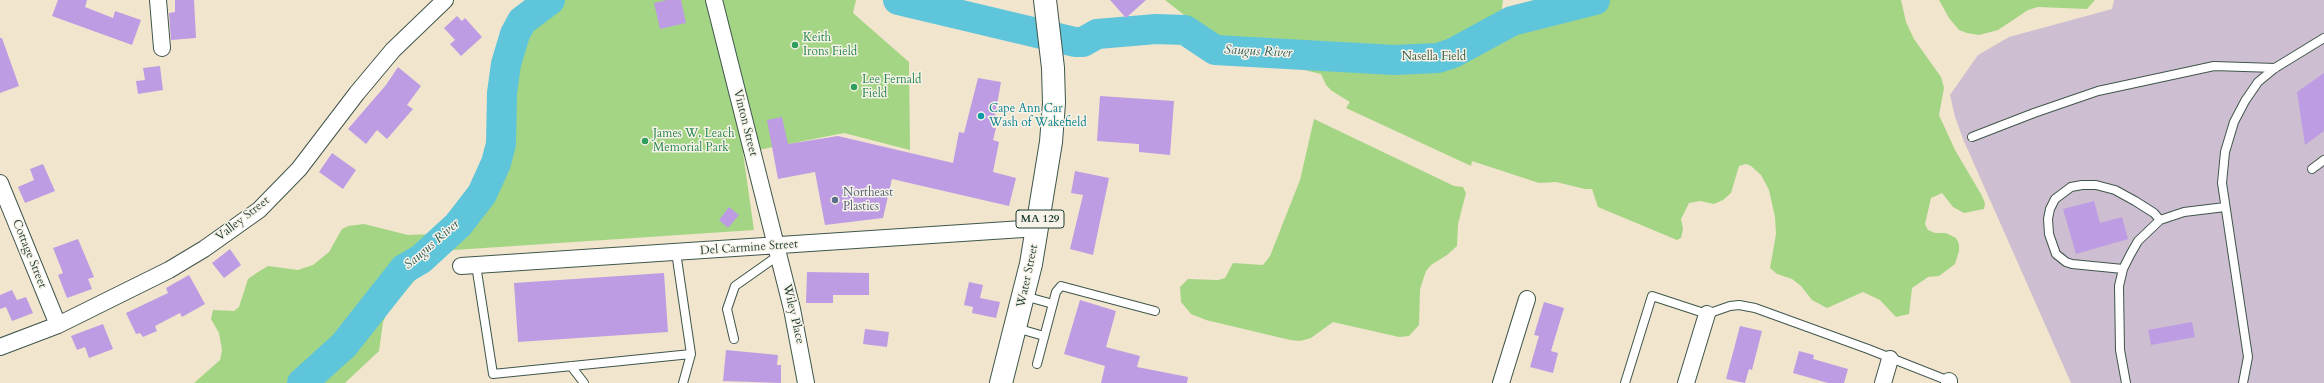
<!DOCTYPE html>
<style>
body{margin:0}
canvas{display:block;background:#f2e5cd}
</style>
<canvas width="2324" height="383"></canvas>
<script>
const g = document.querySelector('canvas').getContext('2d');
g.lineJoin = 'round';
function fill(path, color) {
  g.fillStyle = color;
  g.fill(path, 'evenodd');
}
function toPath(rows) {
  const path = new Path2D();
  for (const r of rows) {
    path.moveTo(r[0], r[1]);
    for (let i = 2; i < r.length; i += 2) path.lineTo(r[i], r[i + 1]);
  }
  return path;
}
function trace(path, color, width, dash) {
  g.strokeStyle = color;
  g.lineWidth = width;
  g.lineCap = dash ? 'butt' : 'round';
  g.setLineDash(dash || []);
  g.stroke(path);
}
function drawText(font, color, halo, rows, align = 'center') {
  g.font = font + ' Cardo,serif';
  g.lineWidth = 3;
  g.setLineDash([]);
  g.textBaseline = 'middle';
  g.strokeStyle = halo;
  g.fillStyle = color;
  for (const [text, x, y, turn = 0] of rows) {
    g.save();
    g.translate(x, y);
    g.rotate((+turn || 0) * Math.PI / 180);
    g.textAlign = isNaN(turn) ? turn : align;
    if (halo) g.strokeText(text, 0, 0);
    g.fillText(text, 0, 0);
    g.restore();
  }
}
const industrial = toPath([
 [2114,0,2324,0,2324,383,2071,383,1963,139,1955,117,1950,95,1978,55,2009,37,2112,9]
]);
const green = toPath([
 [550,0,856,0,853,13,909,62,910,150,844,133,743,153,754,230,439,251,428,261,415,280,388,311,383,322,379,351,345,383,194,383,220,360,222,350,219,333,211,319,213,310,234,311,239,307,248,279,258,272,268,266,298,270,313,265,329,252,342,229,348,226,364,224,408,235,431,234,440,241,458,225,482,194,496,163,501,144,502,93,506,64,515,34,522,21],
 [1165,0,1503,0,1501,16,1576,0,1901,0,1906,22,1914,39,1941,77,1944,88,1939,115,1955,150,1981,194,1985,203,1984,209,1964,213,1953,207,1942,193,1931,198,1925,224,1928,230,1935,233,1946,233,1956,238,1959,244,1959,251,1955,264,1939,276,1928,277,1912,288,1909,314,1896,317,1880,300,1863,292,1827,308,1812,300,1801,286,1792,279,1777,274,1770,268,1776,234,1775,217,1769,190,1761,175,1751,166,1746,164,1739,166,1731,193,1723,200,1714,204,1700,201,1689,203,1681,219,1683,229,1681,238,1677,240,1598,207,1592,189,1585,189,1556,182,1539,183,1472,161,1471,166,1346,108,1350,102,1332,91,1326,85,1321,74,1296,68,1290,63,1238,55,1216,40],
 [1939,0,2095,0,2087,9,2038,7,2028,10,1998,30,1979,35,1967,33,1959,30,1949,18],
 [1314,119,1454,186,1463,187,1466,193,1458,224,1457,246,1447,255,1431,265,1426,271,1420,289,1419,325,1409,336,1399,337,1333,322,1311,338,1300,341,1290,340,1206,320,1191,314,1181,302,1180,287,1188,279,1218,280,1225,278,1233,263,1263,265,1270,256,1300,180]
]);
const river = toPath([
 [898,0,1075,42,1083,42,1097,34,1156,29,1185,30,1215,50,1394,60,1438,58,1453,53,1512,21,1595,0],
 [302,383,344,345,404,269,421,259,458,225,482,194,496,163,501,144,502,93,506,64,515,34,522,21,550,0]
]);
const building = toPath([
 [58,0,87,0,85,7,113,18,115,11,141,20,132,45,52,16],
 [175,0,194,0,196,38,171,40,169,13,175,12],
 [667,0,681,0,686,23,660,29,654,3],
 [1110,0,1146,0,1126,18],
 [457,16,462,21,465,18,482,37,461,56,450,44,455,40,444,28],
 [0,38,2,38,19,86,0,93],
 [160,66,163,90,138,94,136,81,145,80,143,68],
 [398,67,421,86,407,105,413,109,387,139,377,130,366,144,348,129,386,85],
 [2324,73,2324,131,2305,145,2297,92],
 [978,78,1001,82,993,128,996,128,993,140,999,142,993,172,1016,178,1009,206,892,179,883,218,825,225,815,172,778,179,767,120,782,117,788,144,838,136,953,163,959,132,964,133],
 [1100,96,1174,101,1170,155,1139,152,1139,144,1097,141],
 [332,153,356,170,343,189,319,172],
 [43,164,55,191,25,203,18,187,34,180,30,169],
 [1075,171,1109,178,1093,255,1070,249,1083,195,1071,193],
 [2094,201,2100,223,2122,217,2128,239,2076,254,2063,209],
 [729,207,739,215,728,228,719,220],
 [78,239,94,277,88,279,92,289,67,298,58,275,63,273,53,248],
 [230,249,241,265,224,278,212,263],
 [807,272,869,273,869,295,833,295,833,303,806,303],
 [664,273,668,332,518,342,514,283],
 [189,275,205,304,182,317,180,313,155,326,157,331,143,337,140,333,136,334,126,313,168,293,166,288],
 [969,282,983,285,980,298,1000,302,996,318,972,313,973,307,964,305],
 [12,290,17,300,26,297,33,313,12,321,6,307,0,309,0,295],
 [1080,300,1116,311,1106,347,1140,356,1137,367,1188,377,1187,383,1101,383,1105,366,1064,354],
 [1544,302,1564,308,1551,351,1558,353,1553,373,1530,367,1539,336,1534,335],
 [2192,322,2195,337,2151,345,2148,330],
 [103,324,113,349,89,358,85,347,77,350,71,336],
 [1740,326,1762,331,1752,370,1749,369,1745,383,1726,379],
 [865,329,889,332,887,347,863,344],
 [726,350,778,355,777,365,781,365,781,383,723,381],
 [1799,351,1814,355,1813,359,1848,369,1844,383,1828,383,1793,373]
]);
const service = toPath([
 [1972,137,2034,113,2098,91,2214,66,2275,68],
 [2312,169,2324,160],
 [676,252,691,354,683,383],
 [476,265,493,374,691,354],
 [2123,269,2072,264,2066,262,2056,254,2049,234,2048,219,2050,209,2055,199,2071,187,2082,185,2096,185,2115,190,2135,201,2154,213,2160,220],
 [1024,296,1053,304],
 [1016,328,1044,336],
 [734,339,727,309,735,286,779,255],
 [1037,364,1056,292,1061,286,1155,311],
 [571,366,584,383],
 [1625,383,1652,296,1707,314,1730,306,1739,305,1755,308,1868,349,1949,381],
 [2126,383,2120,350,2119,286,2123,269,2130,255,2138,241,2160,220,2184,212,2225,207],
 [2243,383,2248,357,2222,183,2225,152,2234,122,2245,101,2258,82,2275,68,2324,38]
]);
const minor = toPath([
 [158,0,162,48],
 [714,0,792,309,806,383],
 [0,183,58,325],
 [461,266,1038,228],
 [0,347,58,325,169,270,204,249,259,210,299,169,357,93,393,50,445,0],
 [1949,381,1949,383],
 [1501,383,1527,299],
 [1686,383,1707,314],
 [1883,383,1890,359]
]);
const primary = toPath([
 [1001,383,1031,264,1051,142,1054,103,1053,68,1045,0]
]);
const markers = [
 [795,45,4,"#2e9e5b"],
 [854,87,4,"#2e9e5b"],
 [981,116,4,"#0f9aa8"],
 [645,141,4,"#2e9e5b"],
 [835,200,4,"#5c6f8a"]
];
const shields = [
 [1040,219,48]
];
const shieldNames = [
 ["MA 129",1040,219]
];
const leisureNames = [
 ["Keith",803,38],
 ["Irons Field",803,52],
 ["Lee Fernald",862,80],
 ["Field",862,94],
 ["James W. Leach",653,134],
 ["Memorial Park",653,148]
];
const parkNames = [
 ["Nasella Field",1434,57]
];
const cultureNames = [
 ["Cape Ann Car",989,109],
 ["Wash of Wakefield",989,123]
];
const streetNames = [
 ["Vinton Street",745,123,76],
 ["Valley Street",243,219,-38],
 ["Del Carmine Street",749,248,-4],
 ["Cottage Street",29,254,68],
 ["Water Street",1028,276,-78],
 ["Wiley Place",793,314,77]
];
const serviceNames = [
 ["Northeast",843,193],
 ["Plastics",843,207]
];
const waterNames = [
 ["Saugus River",1258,52,3],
 ["Saugus River",432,245,-41]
];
fill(industrial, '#cebed1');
fill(green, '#a3d585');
trace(river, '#5ec5db', 30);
fill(building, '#bd9ce3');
trace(service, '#3f564b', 10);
trace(minor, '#3f564b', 18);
trace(primary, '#3f564b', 24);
trace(service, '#fff', 8);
trace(minor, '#fff', 16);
trace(primary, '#fff', 22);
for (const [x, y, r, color] of markers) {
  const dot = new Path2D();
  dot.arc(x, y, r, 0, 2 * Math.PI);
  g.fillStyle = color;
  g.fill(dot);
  trace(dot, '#f7f3e8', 1.5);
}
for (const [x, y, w] of shields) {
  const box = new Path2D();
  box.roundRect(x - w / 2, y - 9, w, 18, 3);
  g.fillStyle = '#f7f3e8';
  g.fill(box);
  trace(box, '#1f3d34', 1);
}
drawText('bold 11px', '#1f3d34', null, shieldNames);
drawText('12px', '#27864d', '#f7f3e8', leisureNames, 'left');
drawText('12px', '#395b44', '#f7f3e8', parkNames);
drawText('12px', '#0d838f', '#f7f3e8', cultureNames, 'left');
drawText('12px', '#1f3d34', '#f7f3e8', streetNames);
drawText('12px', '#4e5e75', '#f7f3e8', serviceNames, 'left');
drawText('italic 13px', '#2c5855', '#f7f3e8', waterNames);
</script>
